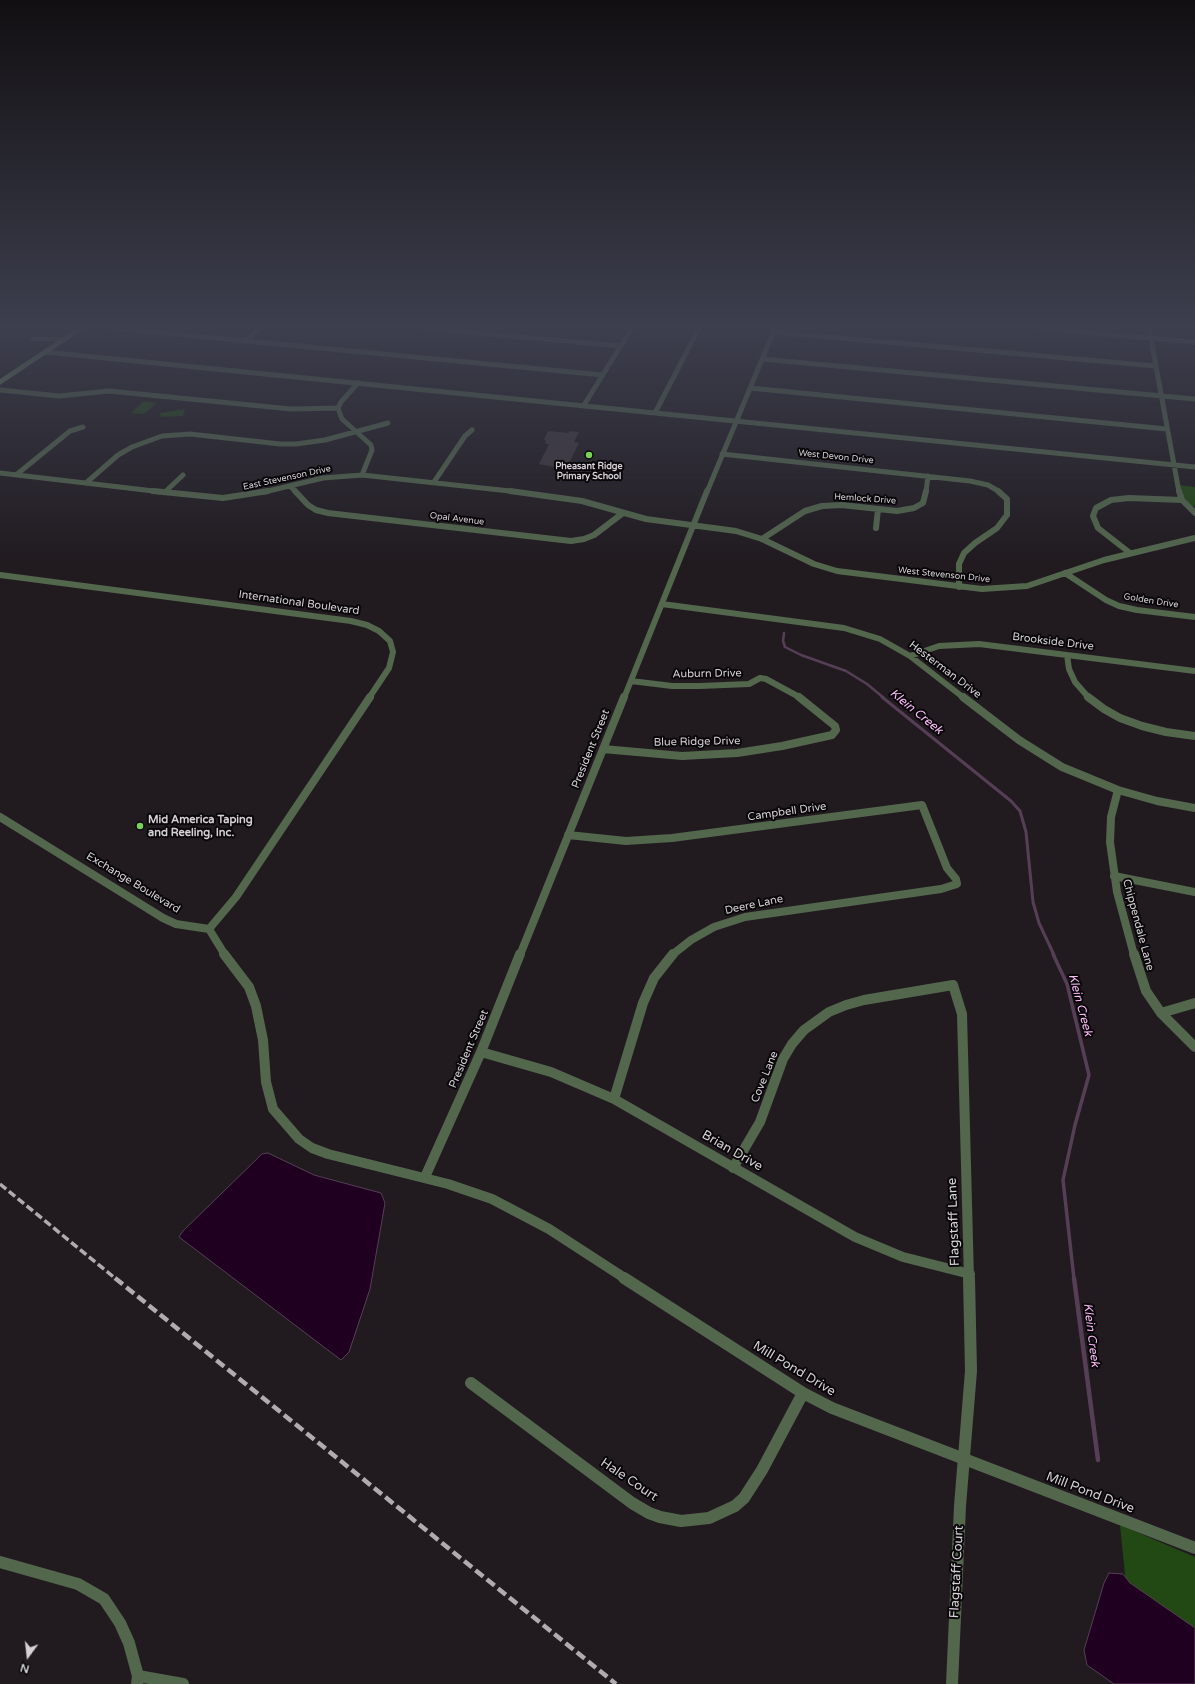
<!DOCTYPE html>
<style>
body{margin:0}
#map{position:relative;width:1195px;height:1684px;overflow:hidden;background:#211b20;font-family:"Varela Round",sans-serif}
canvas{display:block}
.north{position:absolute;left:8px;top:1636px;width:40px;height:40px;-webkit-text-stroke:3px #090709;paint-order:stroke;rotate:195deg;font-size:11px;font-weight:700;line-height:16px;text-align:center;color:#d5d1d5}
.north::after{content:'';display:block;margin:auto;width:14px;height:18px;background:#d5d1d5;clip-path:polygon(50% 0,100% 100%,50% 72%,0 100%)}
</style>
<div id="map">
<canvas width="1195" height="1684"></canvas>
<div class="north">N</div>
</div>
<script>
const g = document.querySelector('canvas').getContext('2d');
g.lineJoin = 'round';
function fill(path, color) {
  g.fillStyle = color;
  g.fill(path, 'evenodd');
}
function toPath(rows) {
  const path = new Path2D();
  for (const r of rows) {
    path.moveTo(r[0], r[1]);
    for (let i = 2; i < r.length; i += 2) path.lineTo(r[i], r[i + 1]);
  }
  return path;
}
function trace(path, color, width, dash) {
  g.strokeStyle = color;
  g.lineWidth = width;
  g.lineCap = dash ? 'butt' : 'round';
  g.setLineDash(dash || []);
  g.stroke(path);
}
function drawText(font, color, halo, rows, align = 'center') {
  g.font = font + ' "Varela Round",sans-serif';
  g.lineWidth = 4;
  g.setLineDash([]);
  g.textBaseline = 'middle';
  g.strokeStyle = halo;
  g.fillStyle = color;
  for (const [text, x, y, turn = 0] of rows) {
    g.save();
    g.translate(x, y);
    g.rotate((+turn || 0) * Math.PI / 180);
    g.textAlign = isNaN(turn) ? turn : align;
    if (halo) g.strokeText(text, 0, 0);
    g.fillText(text, 0, 0);
    g.restore();
  }
}
const green = toPath([
 [144,401,157,403,144,414,131,413],
 [185,409,183,416,161,417,160,413],
 [1178,485,1195,487,1195,506,1189,507,1183,500],
 [1120,1525,1195,1557,1195,1684,1136,1684]
]);
const water = toPath([
 [268,1153,314,1175,381,1193,385,1203,370,1289,349,1352,341,1360,179,1237,183,1231,262,1154,268,1153],
 [1109,1573,1123,1574,1130,1583,1195,1628,1195,1684,1114,1684,1087,1665,1084,1650,1104,1583,1109,1573]
]);
const streamFar3 = toPath([
 [784,633,783,641,785,647,801,655,846,671,867,684,884,698]
]);
const streamFar2 = toPath([
 [882,697,1011,801,1020,811,1026,832,1033,902,1039,923,1054,955]
]);
const streamFar1 = toPath([
 [1053,954,1067,984,1089,1075,1075,1125,1063,1180,1074,1279]
]);
const stream = toPath([
 [1074,1278,1098,1460]
]);
const building = toPath([
 [548,431,568,433,569,431,579,432,574,442,579,443,567,467,558,466,558,468,539,464,549,444,545,444,546,441,544,439]
]);
const minorFar4 = toPath([
 [111,328,603,375],
 [423,328,621,346],
 [1038,328,1195,342],
 [1149,328,1179,492],
 [773,332,1156,366],
 [33,339,65,339],
 [246,341,260,328],
 [45,352,1195,467],
 [762,359,1195,399],
 [358,383,341,402,338,408,342,419,371,445,372,450,362,475],
 [750,388,1167,429],
 [0,390,59,396,109,391,291,409,338,408],
 [584,405,632,328],
 [655,413,699,328],
 [722,454,970,481,988,485,1000,492],
 [0,473,162,492],
 [16,475,70,431,83,427],
 [434,482,465,436,472,430],
 [86,483,118,455,132,447,162,436,190,434,280,444,296,444,325,440,388,423],
 [290,486,296,492],
 [165,492,183,475],
 [264,492,323,478,362,475,519,492],
 [707,492,775,328],
 [926,492,928,476]
]);
const minorFar3 = toPath([
 [153,491,223,498,268,491],
 [295,491,308,505,316,510,328,513,571,541,584,539,594,535,623,513],
 [510,491,582,501,646,519,736,531,762,539,814,564,837,571,982,589,1027,586,1104,560,1195,538],
 [1179,491,1182,500,1195,513],
 [876,528,878,509],
 [762,539,805,511,822,506,842,505,897,511,914,508,923,503,926,491],
 [1130,553,1098,528,1093,516,1096,508,1111,500,1129,498,1182,500],
 [1065,573,1106,600,1119,606,1137,610,1195,617],
 [0,575,351,621,367,625,379,631,390,641,393,652,389,668,369,698],
 [959,587,959,564,964,553,975,543,997,528,1007,515,1007,499,998,491],
 [662,604,844,628,880,639,910,656,964,698],
 [1067,655,1069,669,1075,682,1089,698],
 [910,656,939,646,979,644,1195,671],
 [631,681,672,686,700,686,749,684,760,678,766,679,801,698],
 [624,698,707,491]
]);
const minorFar2 = toPath([
 [963,697,1019,740,1062,767,1118,790,1157,801,1195,808],
 [1088,697,1104,709,1120,718,1142,726,1166,732,1195,736],
 [603,749,682,756,737,753,782,746,832,735,836,730,835,726,799,697],
 [1118,790,1111,817,1110,842,1117,892,1134,955],
 [0,817,163,918,176,924,209,929,225,955],
 [568,835,626,841,672,838,922,805,947,868,956,879,957,884,941,889,745,917,714,927,691,940,672,955],
 [1114,876,1195,892],
 [209,929,236,897,370,697],
 [520,955,624,697]
]);
const minorFar1 = toPath([
 [224,954,249,987,256,1006,263,1040,266,1082,273,1109,299,1139,312,1148,328,1154,448,1184,492,1199,549,1229,626,1279],
 [1134,954,1146,991,1161,1013,1195,1047],
 [1161,1013,1195,1003],
 [481,1052,551,1072,614,1099,855,1237,903,1257,970,1274],
 [614,1099,643,1003,654,978,673,954],
 [733,1168,760,1122,783,1059,792,1044,804,1030,829,1012,846,1005,864,1000,953,985,962,1014,969,1279],
 [425,1177,481,1052,520,954]
]);
const minor = toPath([
 [624,1278,803,1393,832,1408,1195,1548],
 [471,1383,632,1503,649,1513,660,1517,681,1521,709,1518,735,1506,744,1498,762,1470,803,1393],
 [0,1562,78,1584,104,1599,120,1623,129,1643,138,1676,137,1684],
 [138,1676,183,1684],
 [952,1684,960,1506,971,1371,969,1278]
]);
const secondary = toPath([
 [0,382,81,328]
]);
const railFar1 = toPath([
 [0,1184,116,1279]
]);
const rail = toPath([
 [115,1278,616,1684]
]);
const markers = [
 [589,455,4,"#78d158"],
 [140,826,4,"#78d158"]
];
const farStreetnames = [
 ["West Devon Drive",836,457,6],
 ["East Stevenson Drive",287,478,-12],
 ["Hemlock Drive",865,499,4],
 ["Opal Avenue",457,519,7],
 ["West Stevenson Drive",944,575,6],
 ["Golden Drive",1151,601,9]
];
const farPoinames = [
 ["Pheasant Ridge",589,467],
 ["Primary School",589,477]
];
const streetNames = [
 ["International Boulevard",299,603,8],
 ["Brookside Drive",1053,642,7],
 ["Hesterman Drive",945,670,37],
 ["Auburn Drive",707,674,-1],
 ["Blue Ridge Drive",697,742,-1],
 ["President Street",591,749,-68],
 ["Campbell Drive",787,812,-8],
 ["Exchange Boulevard",133,883,31],
 ["Deere Lane",754,905,-12],
 ["Chippendale Lane",1138,925,75],
 ["President Street",469,1049,-67],
 ["Cove Lane",765,1077,-68]
];
const poiNames = [
 ["Mid America Taping",148,820],
 ["and Reeling, Inc.",148,833]
];
const waterNames = [
 ["Klein Creek",916,712,39],
 ["Klein Creek",1080,1005,75],
 ["Klein Creek",1091,1335,83]
];
const nearStreetnames = [
 ["Brian Drive",732,1151,30],
 ["Flagstaff Lane",954,1222,-92],
 ["Mill Pond Drive",794,1369,31],
 ["Hale Court",629,1480,34],
 ["Mill Pond Drive",1090,1493,21],
 ["Flagstaff Court",957,1572,-87]
];
fill(green, '#224814');
fill(water, '#200020');
trace(water, '#563f56', 1);
trace(streamFar3, '#563f56', 2.5);
trace(streamFar2, '#563f56', 3);
trace(streamFar1, '#563f56', 3.5);
trace(stream, '#563f56', 4.5);
fill(building, '#3e373d');
trace(minorFar4, '#53674d', 5);
trace(minorFar3, '#53674d', 6);
trace(minorFar2, '#53674d', 8);
trace(minorFar1, '#53674d', 10);
trace(minor, '#53674d', 12);
trace(secondary, '#719167', 5);
trace(railFar1, '#b0abaf', 3.5, [8, 3.5]);
trace(rail, '#b0abaf', 4.5, [10, 4.5]);
const sky = g.createLinearGradient(0, 0, 0, 564);
sky.addColorStop(0, '#120f12');
sky.addColorStop(0.58, '#3d3f4e');
sky.addColorStop(1, '#3d3f4e00');
g.fillStyle = sky;
g.fillRect(0, 0, 1195, 564);
for (const [x, y, r, color] of markers) {
  const dot = new Path2D();
  dot.arc(x, y, r, 0, 2 * Math.PI);
  g.fillStyle = color;
  g.fill(dot);
  trace(dot, '#090709', 1.5);
}
drawText('9px', '#d5d1d5', '#090709', farStreetnames);
drawText('bold 9px', '#d5d1d5', '#090709', farPoinames);
drawText('11px', '#d5d1d5', '#090709', streetNames);
drawText('bold 11px', '#d5d1d5', '#090709', poiNames, 'left');
drawText('italic 12px', '#fcbbf8', '#090709', waterNames);
drawText('13px', '#d5d1d5', '#090709', nearStreetnames);
</script>
